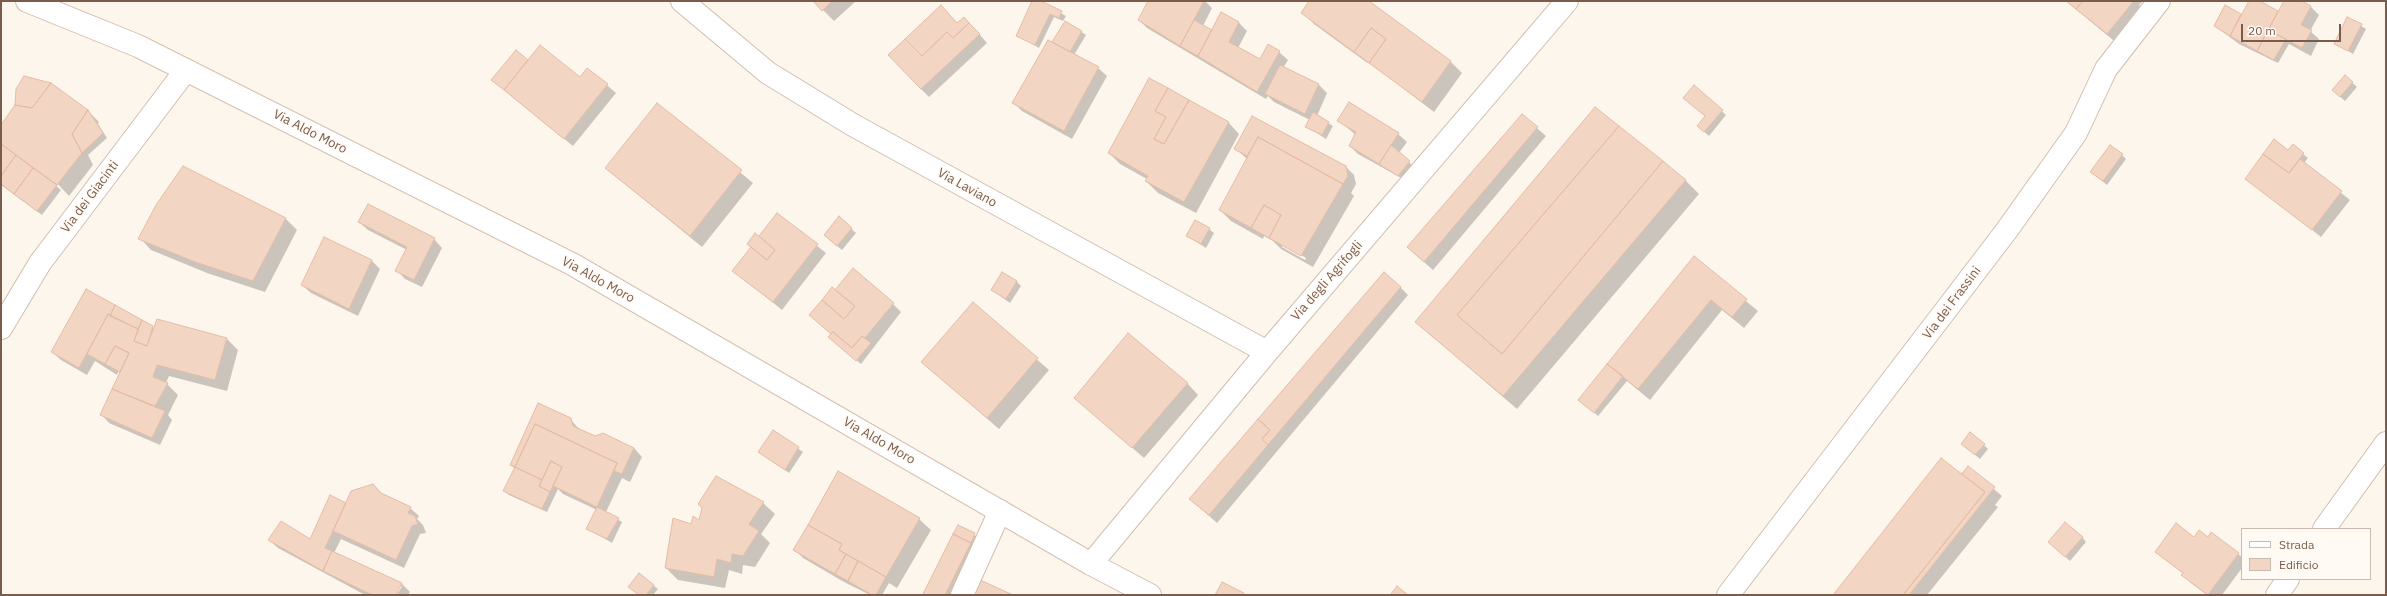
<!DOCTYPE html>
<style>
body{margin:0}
#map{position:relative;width:2387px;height:596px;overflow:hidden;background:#fdf6ec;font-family:"IBM Plex Sans",sans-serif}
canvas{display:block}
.frame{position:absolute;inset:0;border:2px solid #7a5c4d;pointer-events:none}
.legend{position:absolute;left:2241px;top:528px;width:130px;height:52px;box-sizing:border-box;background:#fffaf3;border:1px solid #cabbb1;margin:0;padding:5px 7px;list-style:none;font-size:12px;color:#7a5c4d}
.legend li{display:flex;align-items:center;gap:8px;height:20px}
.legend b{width:20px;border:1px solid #cabbb1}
.scale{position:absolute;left:2241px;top:24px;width:100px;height:18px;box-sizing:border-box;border:2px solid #7a5c4d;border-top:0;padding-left:5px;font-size:12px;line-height:14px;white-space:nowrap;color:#7a5c4d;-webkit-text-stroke:3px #fffaf3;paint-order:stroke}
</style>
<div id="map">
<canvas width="2387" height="596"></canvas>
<div class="frame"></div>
<ul class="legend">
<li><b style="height:5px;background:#fff"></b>Strada</li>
<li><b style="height:11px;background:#f3d5c3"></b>Edificio</li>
</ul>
<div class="scale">20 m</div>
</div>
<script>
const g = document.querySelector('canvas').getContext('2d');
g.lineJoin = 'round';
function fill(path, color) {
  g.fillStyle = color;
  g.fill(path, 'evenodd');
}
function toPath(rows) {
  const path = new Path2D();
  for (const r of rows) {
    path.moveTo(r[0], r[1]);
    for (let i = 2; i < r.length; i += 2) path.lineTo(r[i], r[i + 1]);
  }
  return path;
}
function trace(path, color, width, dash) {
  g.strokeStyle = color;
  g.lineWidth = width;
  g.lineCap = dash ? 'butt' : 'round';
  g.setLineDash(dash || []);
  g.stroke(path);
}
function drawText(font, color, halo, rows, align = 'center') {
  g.font = font + ' "IBM Plex Sans",sans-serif';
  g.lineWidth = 3;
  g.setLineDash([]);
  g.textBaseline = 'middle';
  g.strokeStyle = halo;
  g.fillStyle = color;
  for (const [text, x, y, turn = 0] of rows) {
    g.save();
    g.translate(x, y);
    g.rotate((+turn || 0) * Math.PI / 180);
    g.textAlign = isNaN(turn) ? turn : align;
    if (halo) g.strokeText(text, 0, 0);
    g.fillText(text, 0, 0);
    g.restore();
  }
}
const shadow = toPath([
 [814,1,856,1,834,21],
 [1033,1,1039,1,1066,16,1063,21,1054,17,1039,48,1017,35],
 [1149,1,1205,1,1212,8,1203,26,1212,31,1222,14,1239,23,1247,31,1238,48,1260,60,1279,52,1288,60,1283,68,1319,85,1327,93,1317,116,1333,126,1326,139,1306,126,1310,120,1274,102,1268,96,1266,99,1147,28,1139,20],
 [1311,1,1367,1,1451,62,1462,73,1434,112,1373,65,1366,62,1314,24,1303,12],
 [2066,1,2143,1,2139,5,2146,12,2119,45],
 [2250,1,2258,1,2279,12,2285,1,2300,1,2311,7,2319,15,2310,31,2319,39,2311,56,2289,44,2278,63,2239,44,2215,26,2226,7,2242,16],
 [2348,18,2366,29,2353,54,2335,43],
 [1066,22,1086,35,1074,55,1098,68,1107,76,1072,139,1022,111,1014,103],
 [957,24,972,26,987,43,929,97,921,89],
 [528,61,580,78,588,69,616,93,573,146,509,94],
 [2345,76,2357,87,2345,101,2337,94],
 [1694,86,1726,115,1709,136,1702,130,1706,117],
 [1349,103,1398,134,1407,142,1399,153,1413,166,1403,179,1358,154,1350,146,1356,135,1339,121],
 [657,104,753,183,702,247,606,168],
 [88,111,99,122,98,124,107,138,88,155,93,165,69,196,55,181,53,183,61,190,42,215,1,185,1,126],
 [1522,115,1546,136,1433,270,1416,255],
 [1252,117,1346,167,1354,175,1356,184,1351,193,1354,196,1313,267,1281,249,1273,241,1264,236,1263,239,1231,221,1220,210,1247,159,1236,149],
 [1282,244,1306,258,1305,260,1282,247],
 [1228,122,1239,134,1196,213,1158,193,1146,181,1147,179,1120,164,1109,153],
 [2293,146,2308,158,2304,163,2350,200,2321,237,2246,178,2288,152],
 [2122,155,2126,159,2107,185,2091,172],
 [1685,180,1699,194,1517,409,1416,322],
 [777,214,826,253,782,310,734,271,752,247,766,241],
 [839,218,856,233,842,250,829,239],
 [286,219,297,230,265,292,207,273,151,250,140,238],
 [359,222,434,239,442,248,422,287,405,279,397,270,407,250,368,230],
 [1209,229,1214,233,1206,248,1187,236],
 [325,238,372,261,380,269,358,316,311,293,302,285],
 [1694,258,1758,311,1744,328,1722,310,1650,400,1627,381,1598,416,1584,404],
 [1016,281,1021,286,1010,303,992,290],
 [1400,287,1408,295,1217,523,1190,499],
 [836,291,893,304,901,312,861,364,833,341,832,335,810,315],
 [973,304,1049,370,999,429,922,362],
 [116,307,154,329,227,339,238,350,227,391,169,376,166,383,178,395,168,415,172,420,160,445,109,423,101,414,120,373,118,372,117,375,95,361,87,375,61,360,52,352],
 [1187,383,1198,395,1144,458,1075,398],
 [570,419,580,430,595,437,603,434,634,448,642,457,630,482,622,478,606,512,622,522,612,543,587,528,597,510,563,494,558,489,547,512,509,495,504,491,515,469,511,465],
 [773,431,803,452,789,473,759,452],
 [1962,444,1984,445,1988,449,1980,459],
 [1968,467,2002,496,1995,505,1998,507,1927,595,1834,595],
 [373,485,381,493,410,508,419,516,417,519,423,525,426,533,420,534,404,568,341,539,334,553,402,584,410,592,408,595,397,595,402,586,400,586,395,595,365,595,278,548,269,540,311,541,347,504],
 [763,503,775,514,761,534,770,543,755,567,743,565,742,574,729,570,725,588,678,580,666,568,691,526,699,521,704,508],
 [919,519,931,530,897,588,889,583,882,595,870,595,844,582,803,558,795,550],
 [958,526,979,538,957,595,925,595],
 [2211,534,2242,557,2242,568,2222,595,2207,595,2191,583,2184,574,2156,552,2194,539,2208,538],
 [2082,537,2086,542,2070,561,2053,546],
 [653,585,658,589,653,595,640,595]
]);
const building = toPath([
 [813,1,832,1,822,11,813,1],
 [1032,1,1041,1,1062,11,1059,18,1050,14,1035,45,1016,36,1032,1],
 [1148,1,1204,1,1180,46,1138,20,1148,1],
 [1309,1,1369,1,1451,61,1422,102,1369,63,1386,39,1371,28,1354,52,1301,13,1309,1],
 [2066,1,2083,1,2076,9,2066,1],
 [2083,1,2134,1,2107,34,2076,9,2083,1],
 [2249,1,2260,1,2278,11,2257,51,2230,36,2249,1],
 [2284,1,2302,1,2311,6,2301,25,2312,30,2302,48,2268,30,2284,1],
 [941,5,957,23,964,17,969,23,953,38,947,32,922,56,905,39,941,5],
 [2225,5,2241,14,2230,36,2214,26,2225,5],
 [1221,12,1239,22,1229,42,1260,59,1268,44,1280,51,1257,92,1198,56,1221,12],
 [2347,17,2362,24,2348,51,2334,44,2347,17],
 [1194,20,1212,30,1198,56,1180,46,1194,20],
 [1065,21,1082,31,1070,52,1052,42,1065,21],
 [969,23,980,34,921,89,888,55,905,39,922,56,947,32,953,38,969,23],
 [1371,28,1386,39,1369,63,1354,52,1371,28],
 [2268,30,2286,39,2274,60,2257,51,2268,30],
 [1048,40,1099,67,1064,131,1012,103,1048,40],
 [540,45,580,77,587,68,608,84,564,139,504,90,540,45],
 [516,50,528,60,504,90,491,80,516,50],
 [1280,65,1319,84,1305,114,1265,94,1280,65],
 [2345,75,2353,82,2340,97,2332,90,2345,75],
 [24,76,51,83,32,108,15,105,16,89,24,76],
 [1149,78,1168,88,1155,111,1166,117,1154,139,1164,144,1189,100,1229,122,1184,202,1145,181,1148,176,1108,153,1149,78],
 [51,83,88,110,72,134,82,153,57,185,1,144,1,125,15,105,32,108,51,83],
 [1694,85,1723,110,1704,132,1697,126,1705,116,1683,98,1694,85],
 [1168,88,1189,100,1164,144,1154,139,1166,117,1155,111,1168,88],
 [1349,102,1399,133,1379,164,1349,146,1356,132,1337,121,1349,102],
 [657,103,742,170,690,236,605,168,657,103],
 [1595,107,1619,126,1457,315,1502,354,1663,161,1686,180,1503,396,1415,322,1595,107],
 [88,110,103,133,82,153,72,134,88,110],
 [1313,112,1329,122,1322,135,1305,127,1313,112],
 [1522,114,1538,127,1424,262,1407,247,1522,114],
 [1252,116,1346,166,1348,176,1343,184,1258,137,1247,156,1234,149,1252,116],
 [1619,126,1663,161,1502,354,1457,315,1619,126],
 [1258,137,1343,184,1301,256,1269,238,1281,215,1264,205,1251,228,1219,210,1258,137],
 [2274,139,2288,150,2293,144,2304,153,2289,173,2263,154,2274,139],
 [1,144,16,155,1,176,1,144],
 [1391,145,1410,161,1398,176,1379,164,1391,145],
 [2110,145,2123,154,2103,181,2090,172,2110,145],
 [2263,154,2289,173,2300,159,2342,191,2312,230,2245,179,2263,154],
 [16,155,33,168,14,194,1,184,1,176,16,155],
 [183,166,286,218,253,281,195,262,138,239,156,205,183,166],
 [33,168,57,185,37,211,14,194,33,168],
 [368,204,435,238,414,280,395,271,407,247,358,222,368,204],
 [1264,205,1281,215,1269,238,1251,228,1264,205],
 [777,213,818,244,773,302,732,271,751,247,767,260,775,250,759,236,777,213],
 [839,216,852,228,837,246,824,235,839,216],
 [1195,220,1210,228,1201,244,1186,236,1195,220],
 [755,233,775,250,767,260,747,244,755,233],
 [324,237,372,260,349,309,301,285,324,237],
 [1694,256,1747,299,1732,317,1711,300,1638,389,1607,364,1694,256],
 [853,268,894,303,865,338,862,336,852,348,833,332,831,334,809,315,822,300,844,319,855,306,835,290,853,268],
 [1002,272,1017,281,1006,299,991,290,1002,272],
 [1384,272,1401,287,1268,445,1262,439,1270,430,1258,419,1384,272],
 [832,287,855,306,844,319,822,300,832,287],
 [86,289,115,305,110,316,108,314,79,368,51,352,86,289],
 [973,302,1038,358,987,418,921,362,973,302],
 [115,305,142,320,138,329,110,316,115,305],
 [108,314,138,329,134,341,147,346,157,319,227,338,215,380,157,365,153,377,168,383,155,406,112,389,129,353,115,346,105,364,87,354,108,314],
 [142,320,153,326,147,346,134,341,142,320],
 [833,332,852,348,862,336,871,343,856,361,828,337,833,332],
 [1128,333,1188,383,1132,448,1074,398,1128,333],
 [115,346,129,353,120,372,105,364,115,346],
 [1607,364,1623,376,1594,413,1578,400,1607,364],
 [112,389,165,411,152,438,100,415,112,389],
 [538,403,571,418,573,426,595,436,603,433,634,448,622,474,614,471,617,463,535,424,515,467,510,465,538,403],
 [1258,419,1270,430,1262,439,1268,445,1209,515,1189,499,1258,419],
 [535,424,617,463,597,507,553,486,562,467,551,461,542,480,515,467,535,424],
 [773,430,799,447,785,470,758,452,773,430],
 [1970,432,1985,444,1975,455,1961,444,1970,432],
 [1941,458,1985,492,1903,595,1833,595,1941,458],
 [551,461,562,467,550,492,539,486,551,461],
 [1968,466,1995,487,1909,595,1903,595,1985,492,1962,474,1968,466],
 [515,467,542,480,539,486,550,492,542,509,503,491,515,467],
 [838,471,920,518,886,577,839,550,842,544,808,525,838,471],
 [716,476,764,502,749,524,759,531,743,556,732,554,731,563,717,559,714,577,665,568,673,518,691,524,693,516,699,520,702,508,698,504,716,476],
 [373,484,381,493,411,507,408,513,415,516,418,524,412,526,396,560,333,531,351,491,373,484],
 [330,495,346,503,325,548,332,551,323,571,268,540,281,521,310,539,330,495],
 [597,507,619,518,607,539,586,529,597,507],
 [2065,522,2083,537,2065,557,2048,542,2065,522],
 [2176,523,2194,537,2199,530,2208,537,2211,532,2239,553,2208,595,2181,575,2183,573,2155,552,2176,523],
 [808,525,842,544,839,550,846,554,835,574,793,550,808,525],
 [958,525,975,533,971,543,953,534,958,525],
 [953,534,971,543,945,595,925,595,923,594,953,534],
 [332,551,402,583,396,595,372,595,323,571,332,551],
 [846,554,858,561,848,581,835,574,846,554],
 [858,561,886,577,876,595,872,595,848,581,858,561],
 [639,573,654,585,646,595,639,595,628,587,639,573],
 [978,579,1013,595,971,595,978,579],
 [1222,582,1244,593,1243,595,1215,595,1222,582],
 [1397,586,1408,595,1390,595,1397,586]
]);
const street = toPath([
 [682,1,768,73,853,125,1267,352],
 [1,328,40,263,186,70],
 [2324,529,2386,443],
 [1091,564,1267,352,1567,1],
 [962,595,1000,511],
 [1728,595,2007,230,2076,133,2106,69,2159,1],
 [2277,595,2288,579]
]);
const secondary = toPath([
 [27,1,138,46,572,264,1091,564,1150,595]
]);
const streetNames = [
 ["Via Aldo Moro",310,132,27],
 ["Via Laviano",967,188,29],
 ["Via dei Giacinti",90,197,-53],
 ["Via Aldo Moro",598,280,29],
 ["Via degli Agrifogli",1327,281,-49],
 ["Via dei Frassini",1952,303,-53],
 ["Via Aldo Moro",879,441,30]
];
fill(shadow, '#0003');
fill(building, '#f3d5c3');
trace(building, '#e6bba3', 1);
trace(street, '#d1beb0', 24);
trace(secondary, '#d6c0b0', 24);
trace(street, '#fff', 22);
trace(secondary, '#fff', 22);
drawText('13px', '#7a5c4d', '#fffaf3', streetNames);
</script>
